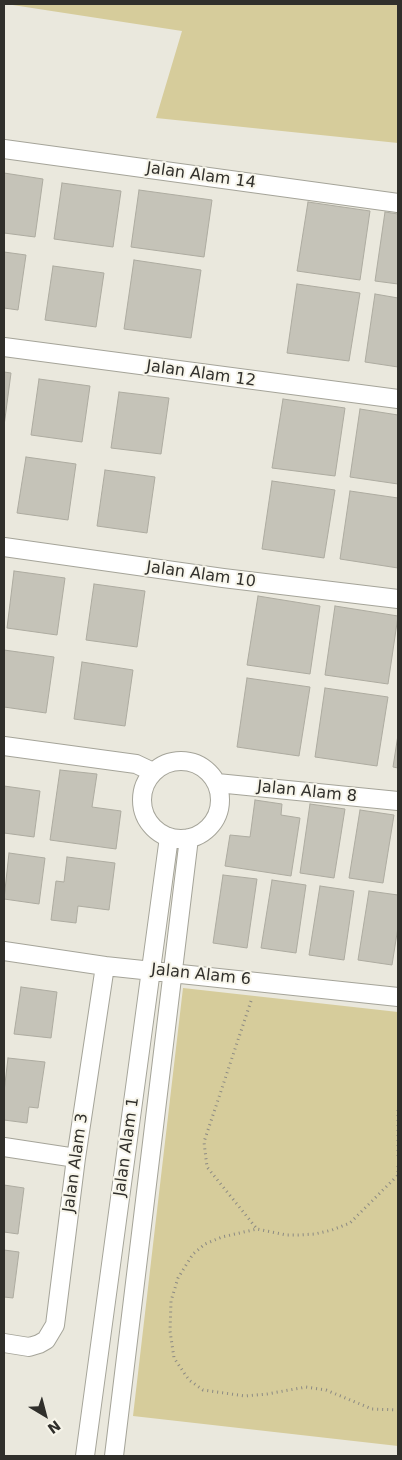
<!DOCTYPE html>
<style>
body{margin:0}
#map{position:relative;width:402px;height:1460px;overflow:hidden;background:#eae8dd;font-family:"DejaVu Sans",sans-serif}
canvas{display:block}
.frame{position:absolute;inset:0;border:5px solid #302f2b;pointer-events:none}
.north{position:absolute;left:20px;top:1390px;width:50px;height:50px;-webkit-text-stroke:4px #f7f5ea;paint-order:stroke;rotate:143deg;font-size:14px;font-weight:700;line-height:20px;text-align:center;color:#302f2b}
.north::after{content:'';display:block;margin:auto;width:18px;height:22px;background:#302f2b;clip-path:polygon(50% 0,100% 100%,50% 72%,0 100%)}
</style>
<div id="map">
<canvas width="402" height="1460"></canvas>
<div class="frame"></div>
<div class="north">N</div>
</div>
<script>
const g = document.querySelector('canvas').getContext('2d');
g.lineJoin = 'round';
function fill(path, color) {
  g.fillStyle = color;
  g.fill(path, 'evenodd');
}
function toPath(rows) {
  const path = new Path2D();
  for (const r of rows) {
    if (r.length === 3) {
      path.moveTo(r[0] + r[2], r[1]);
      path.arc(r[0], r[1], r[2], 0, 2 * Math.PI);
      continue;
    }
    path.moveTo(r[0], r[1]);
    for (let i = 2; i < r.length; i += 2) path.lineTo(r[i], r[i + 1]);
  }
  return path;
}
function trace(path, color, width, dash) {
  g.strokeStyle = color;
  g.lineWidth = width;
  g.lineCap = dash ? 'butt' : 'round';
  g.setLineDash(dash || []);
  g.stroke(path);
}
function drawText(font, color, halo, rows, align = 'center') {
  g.font = font + ' "DejaVu Sans",sans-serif';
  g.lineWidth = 4;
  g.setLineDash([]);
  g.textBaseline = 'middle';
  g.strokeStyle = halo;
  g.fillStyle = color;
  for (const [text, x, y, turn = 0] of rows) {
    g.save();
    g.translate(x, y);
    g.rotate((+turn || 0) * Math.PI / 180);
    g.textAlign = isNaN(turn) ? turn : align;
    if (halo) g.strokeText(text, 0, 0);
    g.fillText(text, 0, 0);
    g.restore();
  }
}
const green = toPath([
 [6,4,398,4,398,143,156,118,182,31],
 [183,988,398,1012,398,1446,133,1416]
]);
const building = toPath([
 [4,173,43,179,35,237,4,233,4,173],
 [62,183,121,191,113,247,54,239,62,183],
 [139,190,212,200,204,257,131,247,139,190],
 [308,202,370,211,360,280,297,271,308,202],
 [385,212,398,214,398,284,375,281,385,212],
 [4,252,26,255,18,310,4,308,4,252],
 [134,260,201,270,191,338,124,329,134,260],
 [53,266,104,273,96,327,45,320,53,266],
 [297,284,360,293,349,361,287,353,297,284],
 [375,294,398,298,398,367,365,362,375,294],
 [4,372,11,373,4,426,4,372],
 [39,379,90,386,82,442,31,435,39,379],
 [119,392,169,398,161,454,111,448,119,392],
 [283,399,345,408,335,476,272,468,283,399],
 [360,409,398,415,398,484,350,477,360,409],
 [26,457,76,464,68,520,17,513,26,457],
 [105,470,155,477,147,533,97,526,105,470],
 [272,481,335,490,324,558,262,549,272,481],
 [350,491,398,498,398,568,340,559,350,491],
 [14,571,65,578,57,635,7,628,14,571],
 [94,584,145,591,137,647,86,640,94,584],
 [258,596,320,606,310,674,247,665,258,596],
 [335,606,398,616,388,684,325,675,335,606],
 [4,650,54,657,46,713,4,707,4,650],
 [82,662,133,670,125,726,74,719,82,662],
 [247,678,310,687,299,756,237,747,247,678],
 [325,688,388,697,377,766,315,757,325,688],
 [398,735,398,768,393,767,398,735],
 [60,770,97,774,92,807,121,811,116,849,50,840,60,770],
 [4,786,40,791,34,837,4,833,4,786],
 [255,800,282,804,281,815,300,818,291,876,225,866,230,835,250,837,255,800],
 [310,804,345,809,334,878,300,873,310,804],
 [360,810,394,815,383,883,349,878,360,810],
 [9,853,45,858,39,904,4,899,9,853],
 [67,857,115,863,109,910,78,906,76,923,51,920,56,881,64,882,67,857],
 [223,875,257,879,247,948,213,943,223,875],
 [272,880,306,885,296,953,261,948,272,880],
 [320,886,354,891,344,960,309,955,320,886],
 [369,891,398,895,398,927,392,965,358,960,369,891],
 [21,987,57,992,51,1038,14,1034,21,987],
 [8,1058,45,1062,38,1108,29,1107,27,1123,4,1120,4,1092,8,1058],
 [4,1185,24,1188,18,1234,4,1232,4,1185],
 [4,1250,19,1252,13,1298,4,1297,4,1250]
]);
const path = toPath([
 [251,1001,204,1142,207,1167,257,1229],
 [398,1110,398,1159],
 [398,1166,398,1175,350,1223,332,1230,315,1234,298,1235,286,1235,257,1229,222,1237,205,1244,193,1254,178,1278,171,1301,170,1331,174,1358,189,1380,203,1390,245,1396,267,1394,306,1387,326,1390,372,1409,398,1410]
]);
const street = toPath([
 [4,149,398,203],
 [4,347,398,399],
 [4,547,223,578,398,599],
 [4,746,136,764,153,772],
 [181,800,39],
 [217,783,398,801],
 [4,951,105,966,398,997],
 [4,1147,76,1158],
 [4,1343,29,1347,39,1344,46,1340,55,1325,76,1158,105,966],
 [85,1456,169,837],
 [114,1456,189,838]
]);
const streetNames = [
 ["Jalan Alam 14",201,176,8],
 ["Jalan Alam 12",201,374,8],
 ["Jalan Alam 10",201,575,8],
 ["Jalan Alam 8",307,792,6],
 ["Jalan Alam 6",201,975,6],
 ["Jalan Alam 1",127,1147,-82],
 ["Jalan Alam 3",76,1163,-82]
];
fill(green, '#d6cc9b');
fill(building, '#c5c3b8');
trace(building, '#adaba0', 1);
trace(street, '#a5a499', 20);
trace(path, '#8c8a83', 3, [1, 4]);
trace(street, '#fff', 18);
drawText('16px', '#302f2b', '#f7f5ea', streetNames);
</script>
